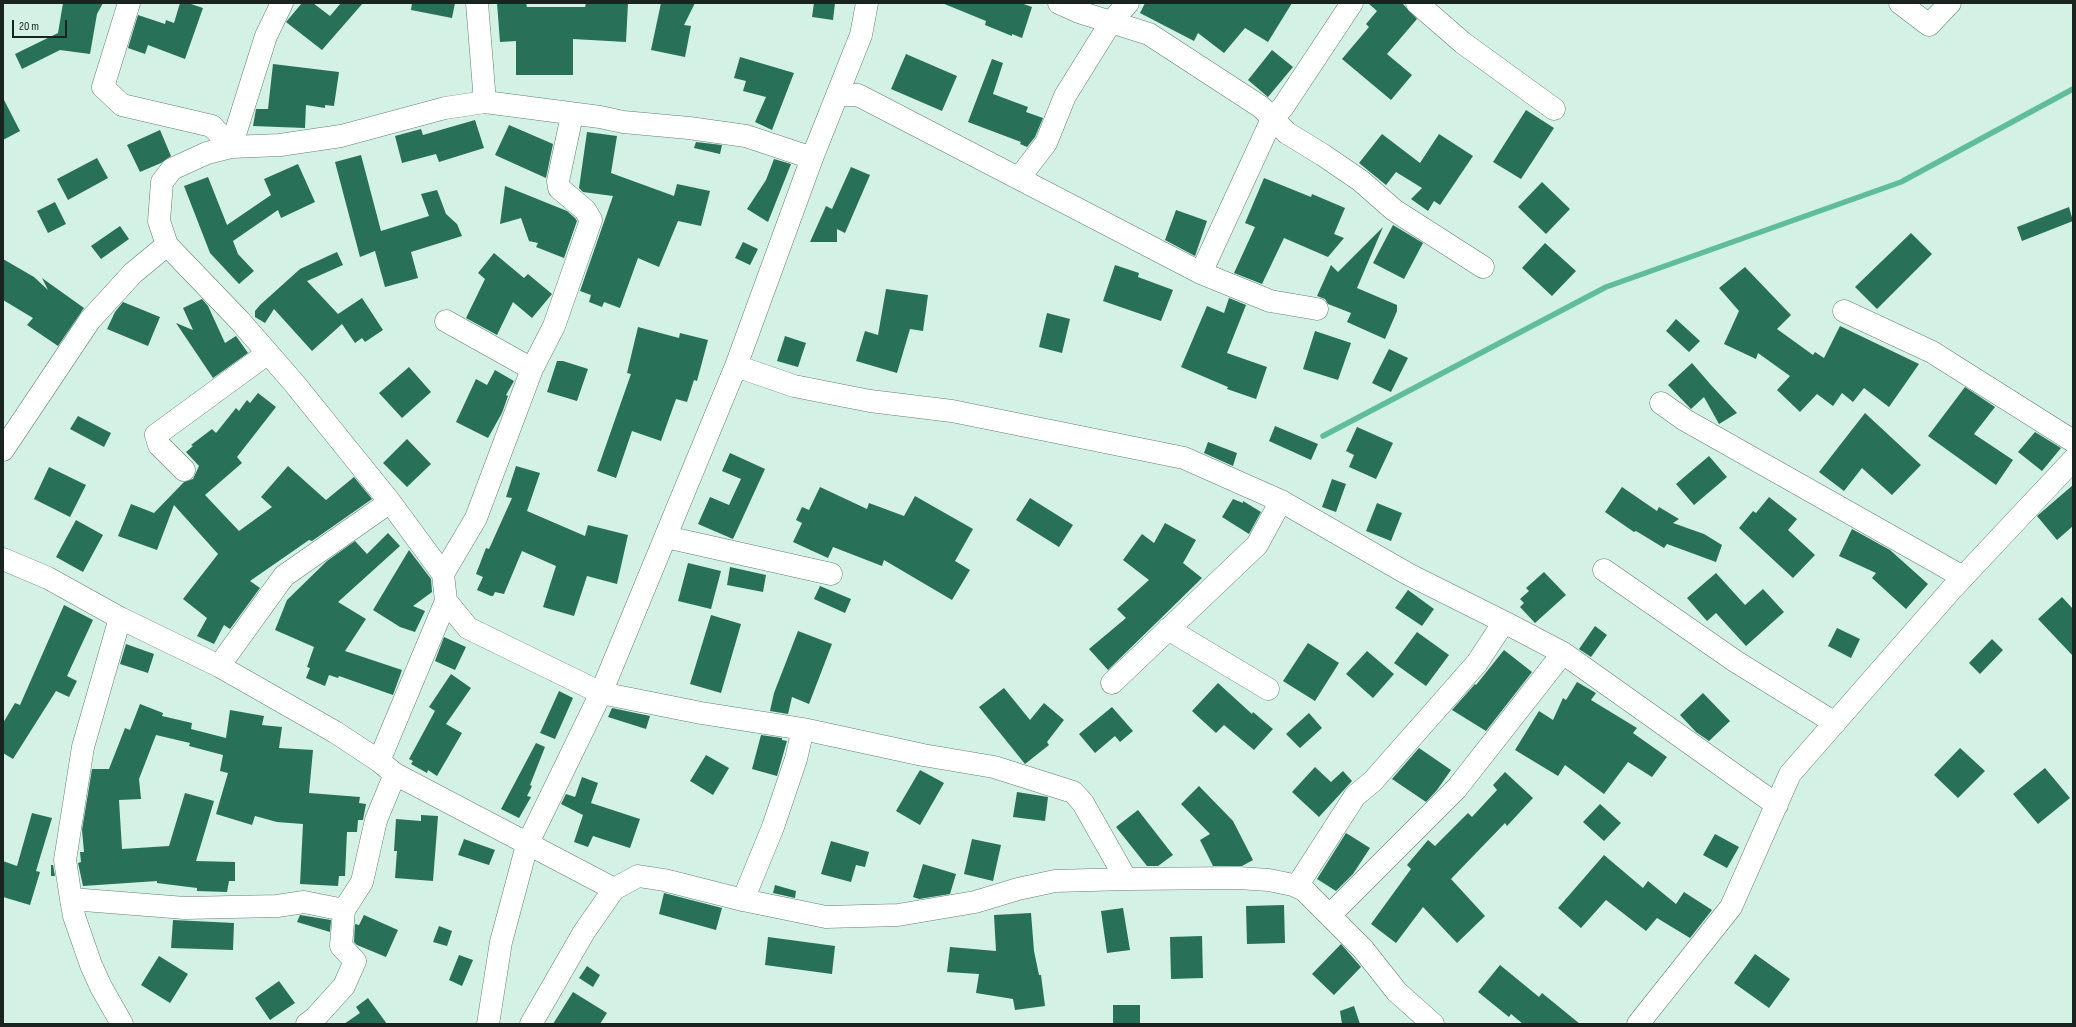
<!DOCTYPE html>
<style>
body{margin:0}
#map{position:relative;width:2076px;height:1027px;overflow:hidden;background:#d3f1e4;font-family:"Sofia Sans Condensed",sans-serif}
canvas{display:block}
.frame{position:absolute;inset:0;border:4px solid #192420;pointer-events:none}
.scale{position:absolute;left:12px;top:20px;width:55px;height:18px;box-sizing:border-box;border:2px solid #192420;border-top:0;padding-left:5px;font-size:12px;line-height:14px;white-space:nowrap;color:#192420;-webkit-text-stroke:3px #d3f1e4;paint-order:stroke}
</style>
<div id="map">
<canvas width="2076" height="1027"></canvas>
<div class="frame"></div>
<div class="scale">20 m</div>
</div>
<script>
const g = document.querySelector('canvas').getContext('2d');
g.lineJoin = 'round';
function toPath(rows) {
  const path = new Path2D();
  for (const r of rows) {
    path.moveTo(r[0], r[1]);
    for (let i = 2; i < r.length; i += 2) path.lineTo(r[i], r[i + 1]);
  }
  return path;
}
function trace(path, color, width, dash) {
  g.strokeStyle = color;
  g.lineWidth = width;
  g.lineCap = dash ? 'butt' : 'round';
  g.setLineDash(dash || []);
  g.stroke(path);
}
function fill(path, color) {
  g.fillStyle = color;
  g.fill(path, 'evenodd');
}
const stream = toPath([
 [1323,436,1606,287,1901,182,2073,89]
]);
const building = toPath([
 [63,3,103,3,97,14,90,54,60,50,22,69,15,54,58,33],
 [180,3,188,3,203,8,185,59,148,45,145,54,128,48,138,15,165,24,166,20,174,23],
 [302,3,313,3,330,16,341,3,363,3,322,50,286,22],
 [412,3,455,3,452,18,411,10],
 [497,3,526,3,527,7,585,7,586,3,628,3,626,42,573,39,573,75,516,75,516,41,500,42],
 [661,3,695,3,684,25,691,26,685,57,651,50],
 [814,3,835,3,833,20,812,17],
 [942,3,1021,3,1032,7,1022,38,1012,34,1012,36,985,25,986,21],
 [1145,3,1292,3,1268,42,1245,28,1224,53,1198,33,1194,41,1140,13],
 [1368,3,1402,3,1417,19,1387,54,1412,75,1391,100,1342,59,1369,27,1366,24,1377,11],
 [1272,50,1293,67,1268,97,1248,80],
 [906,54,957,76,942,111,891,89],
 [740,57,794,73,772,130,755,122,766,97,743,91,746,81,734,78],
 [992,59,1003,63,993,94,1028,107,1026,112,1043,118,1035,137,1027,147,1020,144,1021,142,968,122],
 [273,64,339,72,334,106,325,105,325,108,306,105,305,128,253,126,256,109,268,109],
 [3,98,20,131,3,140],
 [1526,110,1554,128,1521,179,1493,162],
 [475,120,484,148,439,162,436,154,402,163,395,136,421,129,423,135],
 [509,125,553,144,546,178,495,155],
 [160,130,171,156,161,163,140,172,127,145],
 [587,132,617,136,611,173,674,196,677,184,710,191,701,226,678,221,659,267,638,258,620,308,604,302,602,307,589,302,591,295,580,291,613,196,583,192,579,188],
 [1382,134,1420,163,1439,134,1473,156,1440,205,1434,201,1428,211,1411,199,1422,188,1396,172,1386,185,1359,163],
 [696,142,722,145,720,154,694,148],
 [361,155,381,231,429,216,421,194,437,190,446,214,457,224,462,236,411,252,418,278,385,287,375,251,360,257,335,162],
 [97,158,108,178,68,200,57,179],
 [774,159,791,164,768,222,747,209,766,180],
 [298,164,315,202,281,218,278,210,233,241,238,254,254,271,239,284,210,253,184,186,208,177,227,225,271,195,264,179],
 [851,167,870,175,845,233,837,229,837,242,810,242,826,206,832,209],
 [1264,178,1311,197,1312,194,1345,208,1334,234,1344,238,1328,257,1284,238,1262,284,1234,273,1255,227,1245,223],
 [1542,182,1570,209,1546,234,1518,207],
 [505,186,567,211,575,218,577,221,564,258,536,247,538,243,529,241,521,218,500,224],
 [55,202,66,224,48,233,37,211],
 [2069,207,2073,221,2022,241,2017,227],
 [1176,210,1207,221,1195,256,1165,240],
 [1393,225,1423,243,1404,279,1373,263],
 [120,226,129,239,101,259,91,246],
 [1383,227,1357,288,1397,305,1397,311,1385,339,1347,322,1351,313,1328,304,1325,299,1317,296,1331,265,1338,272],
 [1911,233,1932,254,1877,309,1855,287],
 [743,242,758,249,750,265,735,258],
 [1545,243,1576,271,1552,296,1522,268],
 [337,252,343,265,307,281,338,314,362,298,383,330,365,342,362,338,355,343,342,324,312,351,274,309,265,323,255,317,255,311,260,305,300,269],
 [494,253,524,278,528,274,552,294,532,318,513,302,497,335,466,318,485,279,478,273],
 [3,259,34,277,48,290,42,278,84,308,58,346,27,325,33,318,3,300],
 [1115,265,1139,273,1138,277,1173,290,1161,321,1103,301],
 [1745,267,1791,315,1777,329,1813,355,1815,352,1824,358,1840,326,1919,364,1889,407,1864,388,1853,402,1842,393,1833,406,1817,394,1800,412,1777,390,1790,376,1758,353,1756,359,1724,344,1739,311,1719,288],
 [886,289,928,295,923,331,910,329,897,373,856,361,865,331,878,335],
 [1229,298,1246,305,1227,353,1267,367,1256,399,1227,389,1228,387,1181,367,1207,306,1224,313],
 [202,299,208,306,225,343,236,336,248,353,213,378,176,323,193,330,183,308],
 [123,302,160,317,148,346,107,329,115,312],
 [1047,313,1070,319,1062,353,1039,347],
 [1676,319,1700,341,1689,352,1666,331],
 [638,327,679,338,680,333,708,340,697,381,694,380,687,402,676,399,661,441,632,431,616,478,597,471,631,374,627,373],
 [1315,331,1351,343,1338,380,1303,369],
 [785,336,806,343,798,367,777,361],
 [1389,349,1408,358,1391,392,1372,383],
 [557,361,563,361,588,369,577,401,547,392],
 [1692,363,1711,385,1737,413,1719,424,1704,397,1691,409,1668,385],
 [409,367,431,392,402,418,379,393],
 [495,370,514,381,506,395,508,396,502,413,488,438,456,422,476,379,487,385],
 [1965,387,1995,407,1974,434,2013,460,1996,485,1928,436],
 [258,393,276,407,237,457,242,463,205,495,239,531,272,507,261,497,288,466,326,500,354,477,372,499,312,541,309,540,250,581,260,588,230,629,224,625,214,644,197,636,207,618,183,599,218,554,174,505,157,550,118,536,131,504,154,513,184,482,193,479,199,466,186,452,193,446,191,445,212,429,216,433,236,408,239,411,247,400,250,403],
 [1865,413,1921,465,1892,495,1862,468,1844,491,1819,472],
 [78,416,111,433,104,447,70,429],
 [1275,426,1318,444,1311,460,1269,441],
 [1357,427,1393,443,1376,479,1349,467,1354,455,1346,451],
 [2035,432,2061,448,2042,471,2018,452],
 [407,439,431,464,407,487,383,463],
 [1208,442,1237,453,1233,466,1204,453],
 [730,453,765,469,733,539,698,524,710,497,729,505,741,479,722,471],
 [1709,456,1727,477,1694,505,1676,484],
 [516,466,540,473,527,511,585,536,588,525,628,535,617,584,587,576,574,616,543,607,556,566,522,551,504,594,495,592,493,596,491,596,477,590,483,577,476,574,486,548,489,549,512,498,506,497],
 [49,467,86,485,70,517,34,499],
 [1332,479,1346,484,1336,512,1322,507],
 [2073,485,2073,526,2057,540,2037,516],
 [820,487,867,509,869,503,904,516,915,496,973,529,955,561,970,570,952,600,884,560,882,566,833,547,828,558,793,542,802,523,796,520,802,507,809,510],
 [1622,487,1657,511,1659,507,1679,519,1673,523,1704,534,1722,545,1716,562,1667,544,1664,548,1636,531,1634,532,1605,512],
 [1769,497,1797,519,1788,530,1815,555,1793,578,1739,528,1753,511,1756,513],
 [1030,498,1073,525,1059,547,1016,520],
 [1233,499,1243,503,1243,501,1261,512,1249,534,1222,517],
 [1377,503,1402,513,1391,541,1366,531],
 [76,520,103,535,83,572,56,557],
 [1165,523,1196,540,1183,563,1202,578,1108,670,1089,649,1126,618,1117,609,1149,580,1123,560,1142,534,1154,543],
 [1852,529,1890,550,1928,584,1906,609,1872,578,1876,573,1839,556],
 [388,533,400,546,338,602,366,619,345,651,402,670,393,695,339,676,338,678,329,675,325,686,306,678,310,668,307,667,314,647,275,630,287,600,327,561,355,541,367,554],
 [409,550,431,579,432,592,413,606,425,611,415,632,400,627,373,610],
 [688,563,721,571,711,609,678,601],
 [730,567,766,575,763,592,727,585],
 [1544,572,1566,595,1535,623,1520,607,1524,603,1520,599,1529,591,1526,588],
 [1716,573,1745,605,1763,589,1784,612,1746,646,1716,613,1707,621,1687,598],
 [820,586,851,599,845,613,814,599],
 [1408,590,1434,609,1422,626,1395,608],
 [2062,597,2073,609,2073,656,2038,619],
 [64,605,93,620,67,676,77,681,69,697,56,691,13,759,3,753,3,723,15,703,20,705],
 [711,615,741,624,721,693,690,684],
 [1595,626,1607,635,1591,657,1579,649],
 [1837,628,1860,639,1851,658,1828,646],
 [798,631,832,644,809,704,792,697,788,714,770,711,774,693],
 [1417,632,1449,655,1426,686,1394,663],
 [444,637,466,647,455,670,435,661],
 [1992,639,2003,650,1980,674,1969,663],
 [1308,643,1339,663,1315,701,1283,681],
 [126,644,154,654,148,673,120,664],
 [1504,650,1532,672,1486,731,1452,710,1475,684,1476,685],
 [1367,651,1394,674,1373,698,1346,674],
 [451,674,471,688,446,724,462,733,437,776,428,770,427,773,411,764,413,761,409,759,435,711,429,707],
 [1577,682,1596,693,1591,700,1637,728,1633,733,1667,757,1652,777,1628,762,1604,794,1565,765,1558,776,1515,750,1539,711,1553,720,1563,698,1566,700],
 [1218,683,1252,714,1253,712,1273,729,1254,750,1224,725,1216,733,1192,711],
 [1004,688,1030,720,1044,703,1064,720,1047,742,1049,745,1025,764,979,707],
 [559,691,573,698,555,739,540,733],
 [1703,693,1730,721,1709,741,1696,732,1680,715],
 [140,704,163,713,162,716,192,723,191,729,226,738,230,710,264,716,262,725,282,727,279,748,313,750,309,793,360,797,359,803,366,804,363,820,358,820,357,832,347,832,345,876,339,876,338,886,300,884,303,824,277,822,255,816,252,825,216,814,228,773,220,771,223,755,189,746,190,743,156,735,139,779,141,799,119,800,122,849,169,846,185,793,214,801,196,861,235,862,235,881,229,881,227,892,197,891,197,888,157,883,157,881,83,886,78,863,81,862,80,852,84,852,82,830,92,769,109,769,125,728,130,730],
 [1112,707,1133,731,1120,742,1115,736,1095,753,1079,734],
 [612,708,650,716,646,729,608,717],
 [1309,713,1322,728,1300,748,1286,734],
 [761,735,782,738,782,740,787,741,777,776,752,769],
 [536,743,545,747,530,785,532,786,527,796,531,797,519,818,501,809],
 [1419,748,1451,770,1437,790,1426,802,1392,779],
 [1960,748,1985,771,1958,798,1934,775],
 [706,755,729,768,713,795,690,781],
 [1315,767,1331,782,1343,771,1352,781,1319,817,1292,792],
 [2045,768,2070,798,2038,824,2013,794],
 [920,770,944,783,920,825,896,811],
 [1505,772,1533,798,1507,826,1505,823,1451,879,1485,916,1457,943,1423,907,1396,943,1371,924,1411,869,1407,865,1428,840,1435,846,1468,813,1472,817,1497,790,1493,785],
 [582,777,598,783,591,803,640,819,630,848,593,836,588,847,574,842,583,815,561,804,566,794,575,797],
 [1199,786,1233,821,1253,860,1242,866,1213,866,1200,840,1210,834,1181,804],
 [1017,792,1048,797,1045,821,1013,817],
 [1600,804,1621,823,1604,841,1583,822],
 [1138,810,1173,855,1158,866,1147,866,1116,827],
 [32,813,52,818,36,871,40,872,30,905,3,897,3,861,17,866],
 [421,815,438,816,433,881,395,878,397,851,394,851,396,819,421,821],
 [1346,833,1370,848,1353,874,1336,891,1317,879],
 [1715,834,1739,847,1727,868,1703,855],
 [464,839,495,850,489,865,458,855],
 [972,839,1001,845,993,881,964,874],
 [831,841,869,852,865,867,856,865,851,882,821,874],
 [1604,855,1643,888,1648,881,1676,904,1684,892,1712,910,1690,938,1657,918,1646,931,1606,900,1581,928,1558,908],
 [923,864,956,874,950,894,919,899,913,897],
 [51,865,53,865,55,876,51,876],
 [775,885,796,891,795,898,773,893],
 [664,893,722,908,716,930,659,914],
 [1284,905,1285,943,1247,944,1246,906],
 [1123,908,1130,950,1107,953,1101,911],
 [1031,913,1034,951,1039,975,1041,975,1045,1006,1015,1010,1013,999,976,993,979,974,947,972,950,947,996,951,994,915],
 [300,915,331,920,330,932,297,922],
 [364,915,398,930,386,957,357,945,354,942,355,924,359,925],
 [173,920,234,923,233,950,171,948],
 [439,926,452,931,447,946,433,942],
 [1202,936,1203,978,1171,979,1170,937],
 [768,937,835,946,832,974,765,965],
 [1341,944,1361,967,1334,995,1312,974],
 [1755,954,1790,979,1769,1008,1734,983],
 [459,955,473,960,462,986,449,980],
 [159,956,188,974,170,1003,141,985],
 [1500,965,1539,997,1542,993,1580,1024,1523,1024,1511,1014,1509,1017,1478,992],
 [587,966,600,975,593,987,579,978],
 [279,981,295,1003,270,1020,255,998],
 [573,992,607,1013,600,1024,553,1024],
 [368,998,387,1024,344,1024,360,1013,356,1007],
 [1113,1005,1140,1005,1140,1024,1113,1024],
 [1354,1006,1360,1024,1342,1024,1340,1011]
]);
const minor = toPath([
 [129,3,103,87,122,105,212,126,231,147],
 [477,3,485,102],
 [1059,3,1079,12,1149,34,1261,107,1287,133,1323,155,1361,181,1394,210,1483,267],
 [1417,3,1463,43,1554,109],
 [1900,3,1929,25,1950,3],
 [838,95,858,95,1201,273,1270,301,1317,309],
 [231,147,266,36,282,3],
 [812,158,746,136,689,128,623,122,600,117,485,102,445,108,341,136,280,145,231,147,207,153,172,169,162,182,159,221,167,245,240,321,294,383,390,502,443,574,446,601,468,628,601,693,701,713,803,729,923,755,994,767,1073,792,1083,803,1126,879],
 [1019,178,1046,143,1065,96,1111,22,1128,3],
 [1201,273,1272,119,1283,107,1352,3],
 [1844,311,1932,352,2073,441],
 [446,321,532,369],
 [736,366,794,386,870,401,952,411,1184,458,1281,501,1408,574,1504,622],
 [1661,403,1685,420,1963,577],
 [3,450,90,320,133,273,167,245],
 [184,470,159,445,156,435,268,353],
 [666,537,831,574],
 [3,559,48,578,120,618,219,666,335,732,379,761,395,774,614,889],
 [1604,570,1735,661,1835,723],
 [443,574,476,518,532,369,554,326,591,220,585,210,559,188,558,181,572,115],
 [1168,629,1268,689],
 [219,666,284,576,390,502],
 [1112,683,1257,545,1281,501],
 [379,761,446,601],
 [1297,886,1355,796,1373,781,1477,663,1504,622,1563,653,1777,805],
 [71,899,65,860,83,747,120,618],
 [743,900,773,827,796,759,803,729],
 [1330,915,1457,788,1563,653],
 [122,1024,101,987,91,965,74,916,71,899,185,908,277,906,304,902,344,910,362,882,376,820,395,774],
 [307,1024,315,1018,344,986,355,961,341,946,344,910],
 [488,1024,501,942,527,845,601,693,736,366,812,158,861,35,867,3],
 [531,1024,584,932,614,889,638,876,664,880,743,900,826,917,898,915,975,902,1018,889,1055,881,1126,879,1238,878,1269,880,1293,885,1304,890,1363,949,1397,992,1433,1024],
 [1638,1024,1731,907,1790,774,1951,590,2073,460]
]);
trace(stream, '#60bd9b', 5.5);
fill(building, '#297058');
trace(minor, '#648074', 23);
trace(minor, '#fff', 22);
</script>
